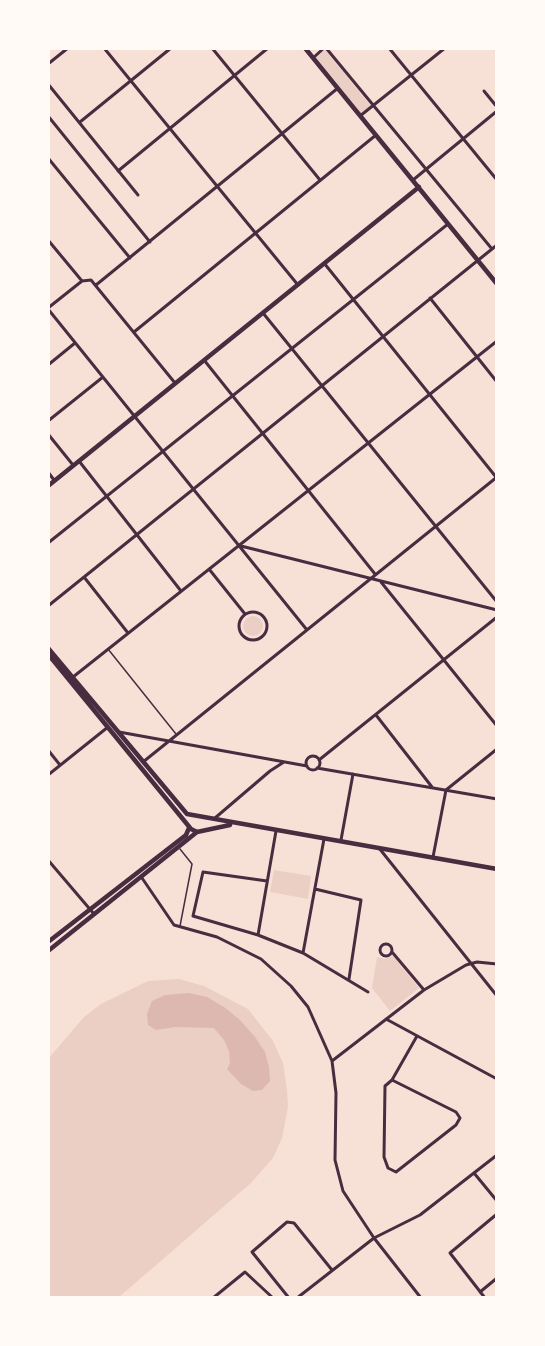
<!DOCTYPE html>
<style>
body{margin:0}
#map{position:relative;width:545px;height:1346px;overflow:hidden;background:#f7e1d7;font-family:Montserrat,sans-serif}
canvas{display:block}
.frame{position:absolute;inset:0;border:50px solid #fffaf5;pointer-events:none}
</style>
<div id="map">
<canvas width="545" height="1346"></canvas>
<div class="frame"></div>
</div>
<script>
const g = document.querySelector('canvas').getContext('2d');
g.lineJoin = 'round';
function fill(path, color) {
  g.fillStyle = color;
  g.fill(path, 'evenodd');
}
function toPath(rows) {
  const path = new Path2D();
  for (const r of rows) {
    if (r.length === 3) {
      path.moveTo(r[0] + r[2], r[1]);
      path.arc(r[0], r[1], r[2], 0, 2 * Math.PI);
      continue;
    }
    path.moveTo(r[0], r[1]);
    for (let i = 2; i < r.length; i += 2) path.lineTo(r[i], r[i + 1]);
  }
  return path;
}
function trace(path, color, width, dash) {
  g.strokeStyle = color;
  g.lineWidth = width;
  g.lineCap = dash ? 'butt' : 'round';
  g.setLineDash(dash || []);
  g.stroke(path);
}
const green = toPath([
 [325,50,371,106,361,113,316,57],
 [253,626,10],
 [274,870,311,876,308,899,270,892],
 [393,956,419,988,390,1011,372,988,377,957,385,959],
 [179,979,204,986,248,1009,273,1041,283,1063,287,1090,288,1107,282,1138,273,1158,252,1182,118,1298,48,1298,48,1059,84,1017,101,1004,148,981]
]);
const water = toPath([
 [189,993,207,997,224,1007,240,1020,255,1037,265,1052,269,1067,270,1081,262,1090,253,1091,241,1084,227,1069,230,1063,229,1051,224,1040,214,1028,175,1027,156,1030,148,1025,147,1014,152,1001,165,995]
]);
const service = toPath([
 [108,649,176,734],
 [180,926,192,864,180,849]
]);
const minor = toPath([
 [104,48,298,285],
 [212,48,320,180],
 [326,48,492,249],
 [389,48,497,180],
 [313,58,324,48],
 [48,64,68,48],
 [48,84,138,195],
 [484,91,497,107],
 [48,116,150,242],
 [360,116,445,48],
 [80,122,171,48],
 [48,158,130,258],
 [118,171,268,48],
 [413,180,497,111],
 [48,240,82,281],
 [324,263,496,477],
 [96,285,338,88],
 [430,298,497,382],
 [48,308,82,281,91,280,175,383],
 [48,309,307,630],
 [263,313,497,602],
 [134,332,376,135],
 [204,360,375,574],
 [48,365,75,343],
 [48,421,103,377],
 [48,434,73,465],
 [79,461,181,591],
 [48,472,54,480],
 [48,543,448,224],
 [241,546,497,610],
 [209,569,245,614],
 [84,577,128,633],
 [381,582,497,726],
 [48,606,497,245],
 [253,626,14],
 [73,677,497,341],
 [376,715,432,787],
 [119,732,307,766],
 [48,750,60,765],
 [313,763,7],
 [319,760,497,617],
 [143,762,497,477],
 [317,768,497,799],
 [48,775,108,727],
 [215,818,270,771,284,762],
 [341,840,353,774],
 [379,848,497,996],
 [433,857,446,790,497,749],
 [48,860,94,914],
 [142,878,174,925,217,937,261,959,291,986,308,1007,332,1061,336,1093,335,1160,343,1191,374,1238,421,1298],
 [267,881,203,872,193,916,258,935,303,953,368,992],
 [315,889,361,900,349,979],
 [258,935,276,831],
 [386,950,6],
 [392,952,424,990],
 [303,953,324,839],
 [386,1019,497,1079],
 [332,1061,424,990,466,965,477,962,497,964],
 [392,1080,456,1112,460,1118,456,1125,396,1172,388,1168,384,1157,385,1086,392,1080,417,1036],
 [474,1173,497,1201],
 [480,1292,497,1278],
 [213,1298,245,1272,273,1298],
 [289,1298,252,1252,287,1222,294,1223,332,1270],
 [297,1298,374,1238,420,1215,497,1155],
 [485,1298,450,1253,497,1214]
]);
const secondary = toPath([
 [305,48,497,284],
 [48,486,419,187],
 [48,648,187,814,497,869],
 [48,654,191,829,197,832,230,825],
 [48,942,186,835,189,828],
 [48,951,197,832]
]);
fill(green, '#ebcfc5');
fill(water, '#dcb8b0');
trace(service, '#4a2c40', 1.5);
trace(minor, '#4a2c40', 3);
trace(secondary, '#4a2c40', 4.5);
</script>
